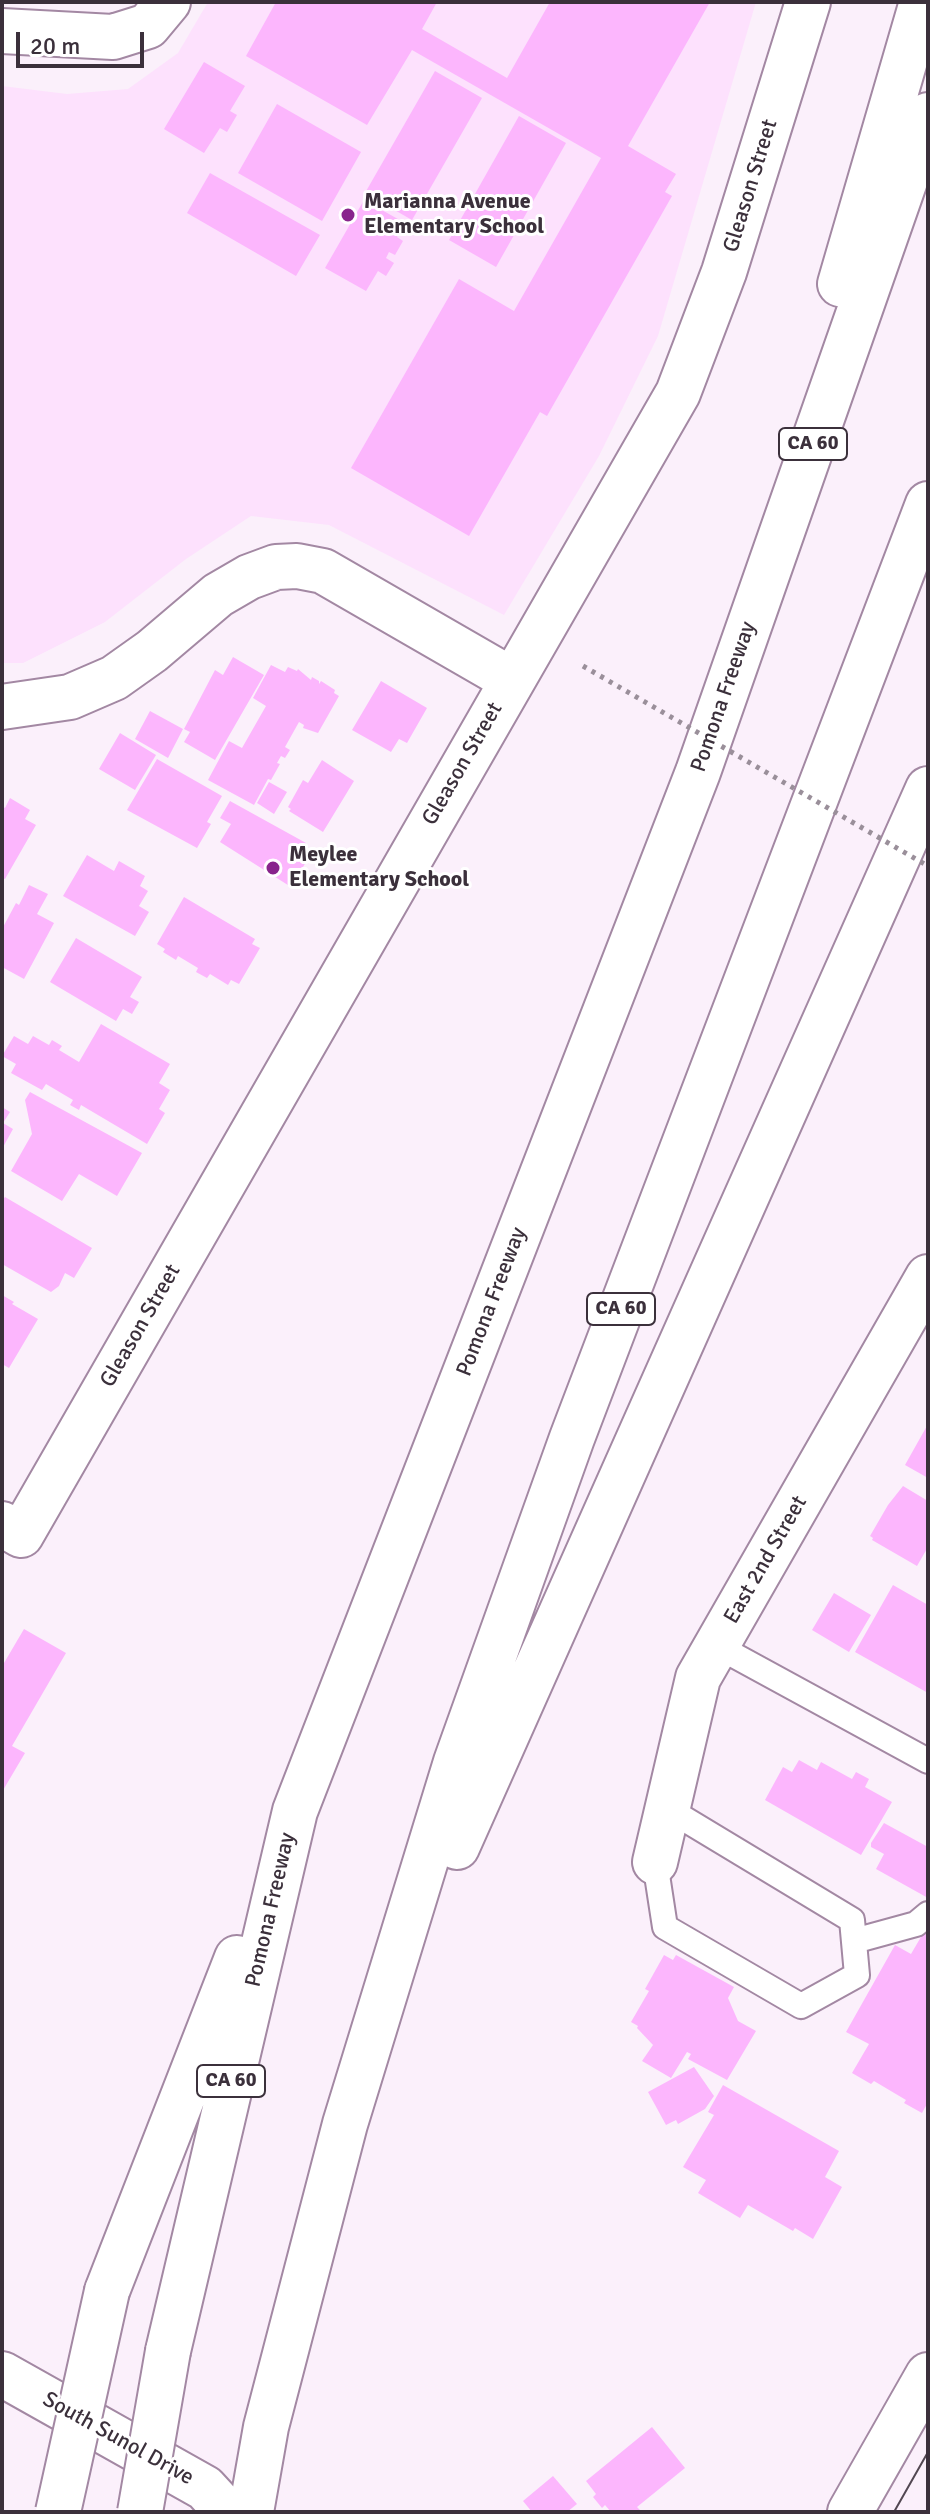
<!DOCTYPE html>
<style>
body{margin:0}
#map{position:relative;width:930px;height:2514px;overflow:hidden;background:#fbf0fb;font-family:Signika,sans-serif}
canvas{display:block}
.frame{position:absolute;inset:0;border:4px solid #3b303b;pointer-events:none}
.scale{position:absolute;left:16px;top:32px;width:128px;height:36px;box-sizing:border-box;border:4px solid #3b303b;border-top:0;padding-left:10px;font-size:24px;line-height:28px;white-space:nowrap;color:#3b303b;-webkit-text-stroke:6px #fff;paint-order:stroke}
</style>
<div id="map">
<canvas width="930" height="2514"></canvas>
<div class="frame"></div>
<div class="scale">20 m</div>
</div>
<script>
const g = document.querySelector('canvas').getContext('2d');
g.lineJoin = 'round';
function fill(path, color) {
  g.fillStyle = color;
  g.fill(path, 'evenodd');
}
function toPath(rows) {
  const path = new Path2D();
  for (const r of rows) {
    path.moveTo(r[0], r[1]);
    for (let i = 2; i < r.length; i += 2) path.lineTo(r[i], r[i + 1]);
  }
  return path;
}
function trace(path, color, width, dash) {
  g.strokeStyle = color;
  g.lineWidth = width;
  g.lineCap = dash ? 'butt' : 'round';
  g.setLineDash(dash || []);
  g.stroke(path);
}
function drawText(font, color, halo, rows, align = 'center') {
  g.font = font + ' Signika,sans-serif';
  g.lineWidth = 6;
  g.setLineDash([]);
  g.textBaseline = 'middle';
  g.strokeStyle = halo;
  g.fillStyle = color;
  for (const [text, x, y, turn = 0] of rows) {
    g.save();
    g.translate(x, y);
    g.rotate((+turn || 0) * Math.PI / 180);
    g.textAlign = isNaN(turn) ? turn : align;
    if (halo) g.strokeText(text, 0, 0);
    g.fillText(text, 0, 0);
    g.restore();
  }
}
const built = toPath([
 [208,2,756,2,658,336,599,456,504,615,329,525,251,516,186,559,105,622,23,663,2,663,2,86,67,94,128,89,178,53]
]);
const building = toPath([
 [276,2,437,2,422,29,507,78,550,2,710,2,628,146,676,174,665,192,672,196,547,416,540,412,469,536,351,468,459,279,514,311,601,158,412,50,367,125,246,56],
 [204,62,245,86,230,111,237,115,227,132,220,128,204,153,164,129],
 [435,71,482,98,412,220,365,193],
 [277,104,361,152,322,221,238,173],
 [519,116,566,143,496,267,449,240],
 [210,173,320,235,296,276,187,213],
 [364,200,405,223,397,237,403,241,395,255,389,252,386,258,394,263,386,276,378,271,366,291,325,268],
 [233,657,264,675,215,760,184,742,190,732,184,729,215,670,223,675],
 [271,665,285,672,288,667,297,671,298,669,311,680,312,677,319,681,319,684,321,681,335,690,334,693,339,696,318,733,303,728,304,725,299,722,285,747,290,750,285,758,281,756,277,763,280,764,271,780,268,779,254,805,208,780,229,741,242,748,266,706,253,698],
 [381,681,427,708,407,743,399,739,391,752,352,730],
 [150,711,183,729,168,758,135,739],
 [120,733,156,755,135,790,99,769],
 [157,759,222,796,207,822,211,824,197,848,127,810],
 [322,760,354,781,323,832,289,811,291,809,288,807,303,780,308,783],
 [269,782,287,792,274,814,257,803],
 [10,798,30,810,25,819,36,825,5,879,2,878,2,806,5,808],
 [230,801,306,843,298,857,306,862,291,887,220,842,231,824,220,818],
 [87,855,114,871,119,861,145,876,140,886,148,891,139,906,149,912,135,936,63,896],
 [29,885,48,894,37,914,54,923,24,979,2,967,2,929,16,903,19,905],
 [184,897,255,939,252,944,260,948,239,984,231,980,228,985,210,974,207,978,196,972,198,968,178,956,176,960,163,952,165,949,157,944],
 [76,938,142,977,130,997,139,1002,132,1014,123,1009,116,1021,50,982],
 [101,1024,170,1064,159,1083,170,1090,159,1109,165,1113,147,1144,81,1105,79,1110,70,1105,73,1100,46,1084,42,1090,11,1073,16,1064,2,1056,14,1036,28,1044,33,1036,49,1045,52,1040,62,1046,59,1050,79,1062],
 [30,1092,142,1153,117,1196,79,1174,62,1201,11,1171,32,1134,25,1100],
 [2,1107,10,1112,3,1123,13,1129,2,1149],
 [5,1197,92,1248,74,1278,65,1273,59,1286,51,1292,2,1264,2,1201],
 [2,1295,14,1302,12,1304,38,1319,9,1368,2,1364],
 [928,1424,928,1478,905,1465],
 [903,1486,928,1501,928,1547,917,1566,872,1540,873,1538,870,1536,888,1505],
 [893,1585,928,1605,928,1693,855,1652],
 [834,1593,871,1615,849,1652,812,1630],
 [24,1629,66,1653,12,1746,25,1753,2,1792,2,1662,4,1663],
 [799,1760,817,1770,821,1762,852,1779,856,1772,869,1779,865,1787,892,1802,861,1855,765,1800,783,1767,792,1772],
 [884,1823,928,1847,928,1898,876,1869,884,1854,871,1847,871,1843],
 [928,1925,928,2102,922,2113,904,2103,906,2100,874,2081,871,2084,852,2073,869,2044,846,2032,895,1945,911,1954],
 [664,1955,673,1960,676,1955,734,1987,728,1998,738,2021,756,2031,727,2080,688,2059,691,2054,687,2052,671,2078,642,2061,653,2045,637,2028,638,2026,631,2022,649,1991,645,1989],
 [694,2067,714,2096,705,2109,678,2124,676,2120,666,2125,648,2092],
 [723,2085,839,2151,825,2177,842,2187,813,2239,795,2228,793,2231,748,2205,740,2218,698,2193,706,2180,683,2167,714,2115,708,2112],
 [652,2427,685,2468,637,2507,640,2510,637,2512,611,2512,605,2505,602,2508,593,2497,596,2494,586,2481],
 [553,2476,577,2504,567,2512,532,2512,523,2501]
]);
const lane = toPath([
 [717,1646,928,1761],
 [655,1862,665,1927,801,2006,857,1975,852,1920,668,1809],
 [854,1941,916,1924,928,1914]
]);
const street = toPath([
 [2,31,113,37,148,26,168,2],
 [2,707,70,697,114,678,152,651,218,595,249,577,276,567,297,566,323,571,512,680],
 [2,1524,21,1535,678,393,724,272,808,2],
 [655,1862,698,1678,928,1277],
 [2,2374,205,2488,227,2512]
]);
const secondary = toPath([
 [850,2512,928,2375]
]);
const highway = toPath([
 [840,284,922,2],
 [457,1847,928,789],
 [107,2291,237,1958],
 [168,2351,295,1811,698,772,928,115],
 [251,2512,266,2427,345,2124,456,1762,572,1438,928,504]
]);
const tram = toPath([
 [894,2512,928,2452]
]);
const pathBridge = toPath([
 [583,666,928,866]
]);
const highwayBridge = toPath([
 [58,2512,107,2291],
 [140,2512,168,2351]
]);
const markers = [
 [348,215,8,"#88248c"],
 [273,868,8,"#88248c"]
];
const shields = [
 [813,444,68],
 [621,1309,68],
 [231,2081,68]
];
const shieldNames = [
 ["CA 60",813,444],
 ["CA 60",621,1309],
 ["CA 60",231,2081]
];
const streetNames = [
 ["Gleason Street",751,186,-73],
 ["Pomona Freeway",724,697,-71],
 ["Gleason Street",463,764,-60],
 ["Pomona Freeway",492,1302,-69],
 ["Gleason Street",141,1326,-60],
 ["East 2nd Street",766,1560,-60],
 ["Pomona Freeway",271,1910,-77],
 ["South Sunol Drive",118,2439,29]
];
const poiNames = [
 ["Marianna Avenue",364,202],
 ["Elementary School",364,227],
 ["Meylee",289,855],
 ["Elementary School",289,880]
];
fill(built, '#fde1fd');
fill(building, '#fcb6fd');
trace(lane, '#a388a3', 28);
trace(street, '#a388a3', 48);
trace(secondary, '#a388a3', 48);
trace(highway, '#a388a3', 48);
trace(lane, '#fff', 24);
trace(street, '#fff', 44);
trace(secondary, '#fff', 44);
trace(highway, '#fff', 44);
trace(tram, '#524752', 2);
trace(highwayBridge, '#a388a3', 48, []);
trace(pathBridge, '#9a8f9a', 5, [4, 6]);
trace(highwayBridge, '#fff', 44);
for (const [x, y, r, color] of markers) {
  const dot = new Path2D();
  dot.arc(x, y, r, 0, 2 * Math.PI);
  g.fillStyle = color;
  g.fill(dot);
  trace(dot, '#fff', 3);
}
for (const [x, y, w] of shields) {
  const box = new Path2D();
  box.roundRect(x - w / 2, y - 16, w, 32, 6);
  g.fillStyle = '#fff';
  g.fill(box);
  trace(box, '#3b303b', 2);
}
drawText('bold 20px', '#3b303b', null, shieldNames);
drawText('22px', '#3b303b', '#fff', streetNames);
drawText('bold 22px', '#3b303b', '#fff', poiNames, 'left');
</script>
